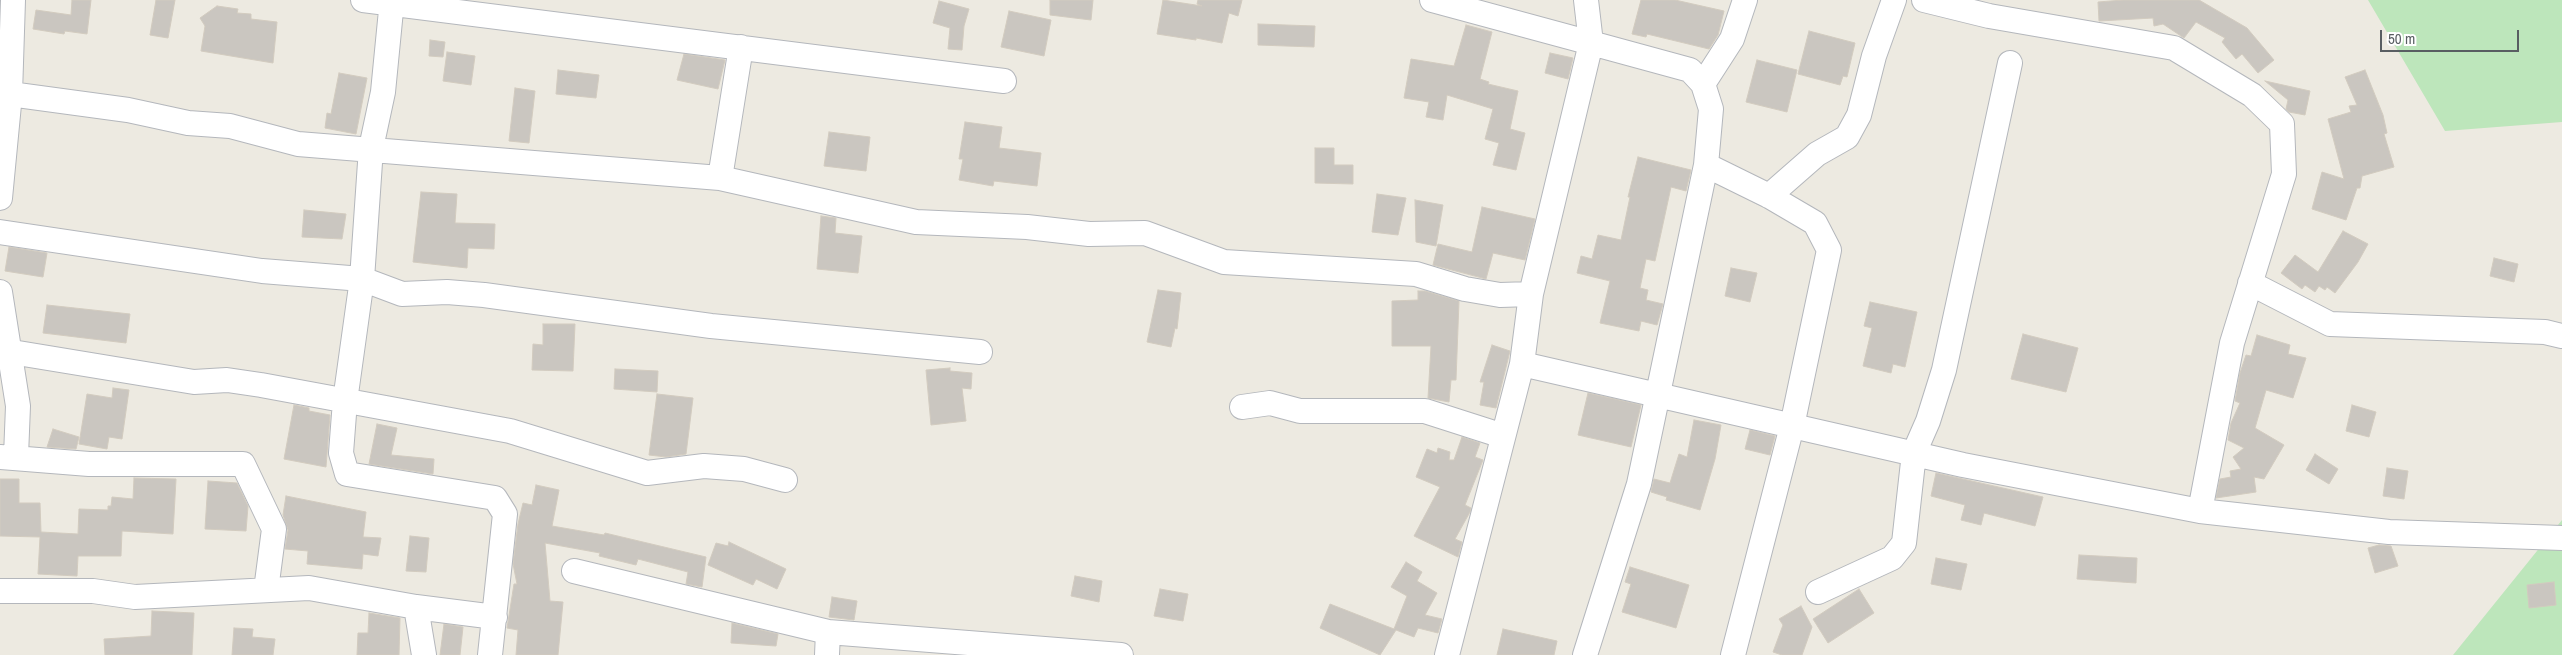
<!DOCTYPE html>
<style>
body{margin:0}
#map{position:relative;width:2562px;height:655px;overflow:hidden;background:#edeae1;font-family:"Archivo Narrow",sans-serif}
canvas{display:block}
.scale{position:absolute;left:2380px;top:30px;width:139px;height:22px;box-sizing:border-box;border:2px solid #595e62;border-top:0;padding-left:6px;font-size:15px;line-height:18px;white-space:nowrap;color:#595e62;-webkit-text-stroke:4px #fff;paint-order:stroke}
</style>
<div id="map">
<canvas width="2562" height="655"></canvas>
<div class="scale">50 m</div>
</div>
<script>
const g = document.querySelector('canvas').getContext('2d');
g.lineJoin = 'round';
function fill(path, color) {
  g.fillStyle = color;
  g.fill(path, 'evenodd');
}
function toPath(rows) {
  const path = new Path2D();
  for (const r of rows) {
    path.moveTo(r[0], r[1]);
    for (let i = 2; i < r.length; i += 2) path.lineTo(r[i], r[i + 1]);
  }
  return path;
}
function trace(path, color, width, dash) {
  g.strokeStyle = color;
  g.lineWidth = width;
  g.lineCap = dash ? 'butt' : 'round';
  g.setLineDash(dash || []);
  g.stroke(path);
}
const green = toPath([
 [2368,0,2562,0,2562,122,2445,131],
 [2562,520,2562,655,2453,655]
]);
const building = toPath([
 [72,0,91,0,87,34,65,31,64,34,33,29,36,10,71,15,72,0],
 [156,0,175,0,168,38,150,35,156,0],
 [1050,0,1093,0,1091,20,1050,15,1050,0],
 [1163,0,1202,6,1197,4,1198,0,1242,0,1238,16,1229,13,1222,43,1196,38,1196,40,1157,34,1163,0],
 [1641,0,1675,0,1724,11,1718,35,1709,49,1647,34,1646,37,1632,34,1641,0],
 [2123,0,2199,0,2247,28,2274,60,2258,73,2242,54,2236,59,2222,42,2225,38,2196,22,2184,38,2163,24,2154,26,2153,18,2099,21,2098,2,2123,0],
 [939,1,969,9,964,26,962,50,948,49,950,28,933,23,939,1],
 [217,6,238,9,237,13,251,14,251,19,277,22,273,63,201,51,205,26,200,18,217,6],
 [1009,11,1051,20,1044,56,1001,47,1009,11],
 [1258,24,1315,26,1314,47,1258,45,1258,24],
 [1466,25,1492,32,1480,79,1489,82,1488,84,1518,91,1510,129,1525,133,1516,170,1493,165,1499,143,1485,139,1493,109,1447,95,1443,120,1426,117,1429,102,1404,98,1411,59,1454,66,1466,25],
 [1809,31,1855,43,1847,77,1843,76,1840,85,1798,74,1809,31],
 [430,40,445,42,443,57,429,56,430,40],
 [447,52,475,56,471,85,443,81,447,52],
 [1550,53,1573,58,1568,79,1545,73,1550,53],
 [684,54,725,60,718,89,677,80,684,54],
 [1757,60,1797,70,1787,112,1746,102,1757,60],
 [558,70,599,75,596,98,556,94,558,70],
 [2365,70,2383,115,2387,133,2384,134,2394,167,2362,176,2360,188,2357,188,2346,220,2312,209,2322,172,2344,179,2328,119,2351,112,2349,106,2357,105,2345,77,2365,70],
 [339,73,367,78,356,134,325,128,327,113,331,114,339,73],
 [2265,81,2310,91,2305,115,2289,112,2286,109,2288,100,2265,81],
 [515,88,535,91,529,143,509,141,515,88],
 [965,122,1002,127,999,148,1041,153,1037,186,994,181,993,186,959,180,963,159,959,159,965,122],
 [829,132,870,137,866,171,824,166,829,132],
 [1315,148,1334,148,1334,165,1353,165,1353,184,1315,183,1315,148],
 [1638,157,1691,170,1686,191,1671,187,1655,261,1646,259,1640,288,1648,290,1646,300,1663,304,1657,325,1641,321,1639,331,1600,323,1610,281,1577,273,1581,256,1592,259,1598,235,1621,240,1630,197,1628,197,1638,157],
 [421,192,457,194,455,223,495,224,494,249,468,248,467,268,413,262,421,192],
 [1377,194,1406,198,1398,235,1372,232,1377,194],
 [1415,200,1443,205,1436,246,1416,242,1415,200],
 [1482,207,1535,219,1525,260,1493,253,1486,279,1433,265,1438,244,1472,252,1482,207],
 [304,210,346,214,342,239,302,237,304,210],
 [821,216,836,218,835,233,862,236,858,273,817,269,821,216],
 [2343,231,2368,244,2358,262,2335,293,2327,287,2325,290,2319,286,2315,292,2305,285,2302,289,2281,273,2295,255,2318,272,2343,231],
 [9,247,47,253,43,277,5,271,9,247],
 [2494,258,2518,264,2514,282,2490,276,2494,258],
 [1731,268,1757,273,1750,302,1725,296,1731,268],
 [1158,290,1181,293,1177,329,1175,328,1171,347,1147,342,1158,290],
 [1418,291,1425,291,1459,301,1456,380,1451,380,1449,402,1428,398,1431,346,1392,346,1392,301,1418,300,1418,291],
 [1870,302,1917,312,1905,367,1893,364,1891,373,1863,366,1872,328,1864,326,1870,302],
 [47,305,130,314,126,343,43,333,47,305],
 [543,324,575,324,573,371,532,370,533,344,543,345,543,324],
 [2023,334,2078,348,2066,392,2011,379,2023,334],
 [2257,335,2290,345,2288,354,2306,358,2293,398,2266,390,2255,428,2284,445,2264,479,2254,477,2256,492,2216,498,2220,479,2231,477,2230,471,2241,469,2233,457,2244,448,2228,440,2231,423,2240,403,2235,401,2240,373,2246,355,2251,356,2257,335],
 [1492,345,1510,351,1496,408,1480,405,1484,382,1480,382,1492,345],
 [950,368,950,371,972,373,971,389,962,388,966,421,931,425,926,370,950,368],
 [615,369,658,371,657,392,614,389,615,369],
 [113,388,129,390,122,439,109,437,107,449,79,444,87,394,112,398,113,388],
 [1588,393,1641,405,1631,447,1578,435,1588,393],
 [657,394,693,398,686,454,666,457,649,455,657,394],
 [294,405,309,408,309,411,330,415,326,467,284,459,294,405],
 [2352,405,2376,412,2369,437,2346,431,2352,405],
 [1694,420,1721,425,1715,459,1700,510,1666,500,1667,497,1651,492,1654,479,1670,483,1679,454,1687,457,1694,420],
 [377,424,397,428,391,455,434,459,433,474,369,464,377,424],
 [53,429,79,437,76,449,47,447,53,429],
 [1750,430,1775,436,1770,455,1745,449,1750,430],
 [1462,437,1480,443,1475,457,1483,460,1465,505,1471,508,1470,512,1455,539,1462,542,1458,557,1414,536,1440,487,1416,477,1427,449,1437,453,1438,448,1450,452,1449,460,1454,460,1462,437],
 [2315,454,2338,469,2329,484,2306,470,2315,454],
 [2387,468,2408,471,2404,499,2383,496,2387,468],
 [1936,473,2043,497,2035,526,1984,513,1981,525,1961,520,1965,505,1931,496,1936,473],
 [134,478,176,479,173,534,122,531,121,556,78,556,77,576,38,574,40,537,0,536,0,479,19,479,19,503,40,503,41,532,78,534,79,509,108,510,108,506,111,506,112,497,133,499,134,478],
 [208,481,237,483,248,506,246,531,205,529,208,481],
 [536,485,559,490,552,526,604,535,605,533,706,557,702,587,686,584,688,572,638,559,636,565,599,556,600,553,545,543,550,601,563,602,558,655,516,655,518,630,507,628,514,584,517,584,513,564,518,524,523,503,532,505,536,485],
 [286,496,366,512,363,537,381,538,378,556,363,554,362,569,307,564,308,551,285,549,288,530,283,515,286,496],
 [410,536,429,538,426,572,406,571,410,536],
 [729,542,786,569,777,589,756,579,753,585,708,565,716,543,728,546,729,542],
 [2379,545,2391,546,2398,566,2375,573,2368,548,2379,545],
 [2079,555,2137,558,2136,583,2077,579,2079,555],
 [1936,558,1967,564,1961,590,1931,584,1936,558],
 [1406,562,1422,572,1417,581,1437,593,1425,615,1442,619,1438,633,1418,628,1414,637,1396,630,1380,655,1320,628,1330,604,1394,629,1407,596,1391,587,1406,562],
 [1630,567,1689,585,1676,628,1622,612,1631,584,1625,582,1630,567],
 [1075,576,1102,581,1099,602,1071,596,1075,576],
 [2554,582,2556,605,2529,608,2527,585,2554,582],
 [1160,589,1188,594,1183,621,1154,616,1160,589],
 [1859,589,1874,613,1828,643,1813,619,1859,589],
 [832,597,857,601,854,620,829,617,832,597],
 [1801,606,1812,627,1802,655,1782,655,1773,652,1783,625,1779,619,1801,606],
 [152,611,194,613,192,655,105,655,104,639,151,636,152,611],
 [369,613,400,618,399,655,357,655,358,633,368,633,369,613],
 [732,623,778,634,776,646,731,643,732,623],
 [444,624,463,627,460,655,440,655,444,624],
 [234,628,253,629,252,637,275,639,273,655,232,655,234,628],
 [1503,629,1557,641,1554,655,1497,655,1503,629]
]);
const minor = toPath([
 [13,0,10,94,128,110,188,123,230,126,298,144,720,178,916,222,1027,227,1089,234,1145,233,1224,262,1416,274,1465,289,1500,295,1531,294,1591,43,1432,0],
 [363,0,1004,81],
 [392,0,383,92,371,148,362,279,345,401,341,453,347,474,495,498,505,514,490,655],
 [1924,0,1989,16,2174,48,2252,95,2282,124,2284,174,2232,343,2200,511],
 [1703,84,1732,39,1745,0],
 [0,92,10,94,0,198],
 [1706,165,1769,196,1815,223,1829,250,1792,426,1733,655],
 [720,178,741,47],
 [1769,196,1817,154,1847,137,1859,115,1874,56,1894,0],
 [0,232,262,271,362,279,402,294,447,292,484,295,711,326,980,352],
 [2250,283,2330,324,2545,332,2562,336],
 [0,292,18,406,16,456],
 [0,350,194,382,227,380,261,385,510,431,647,473,704,466,744,469,785,480],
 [1522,364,1963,465,2200,511,2389,532,2562,538],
 [1242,407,1270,403,1300,411,1425,411,1503,436],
 [0,457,89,464,243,464,274,529,266,590],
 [574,571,828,632,1121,655],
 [0,591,93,591,135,597,309,588,416,607,495,617],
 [1818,592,1892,558,1904,543,1914,453,1928,421,1944,370,2010,63],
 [416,607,424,655],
 [827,655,828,632],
 [1447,655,1522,364,1531,294],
 [1585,655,1639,484,1706,165,1711,109,1703,84,1690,70,1591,43,1586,0]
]);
fill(green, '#bde6bb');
fill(building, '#cac6c0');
trace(building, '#d2cbbf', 1);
trace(minor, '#b4b7bc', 26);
trace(minor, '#fff', 24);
</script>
